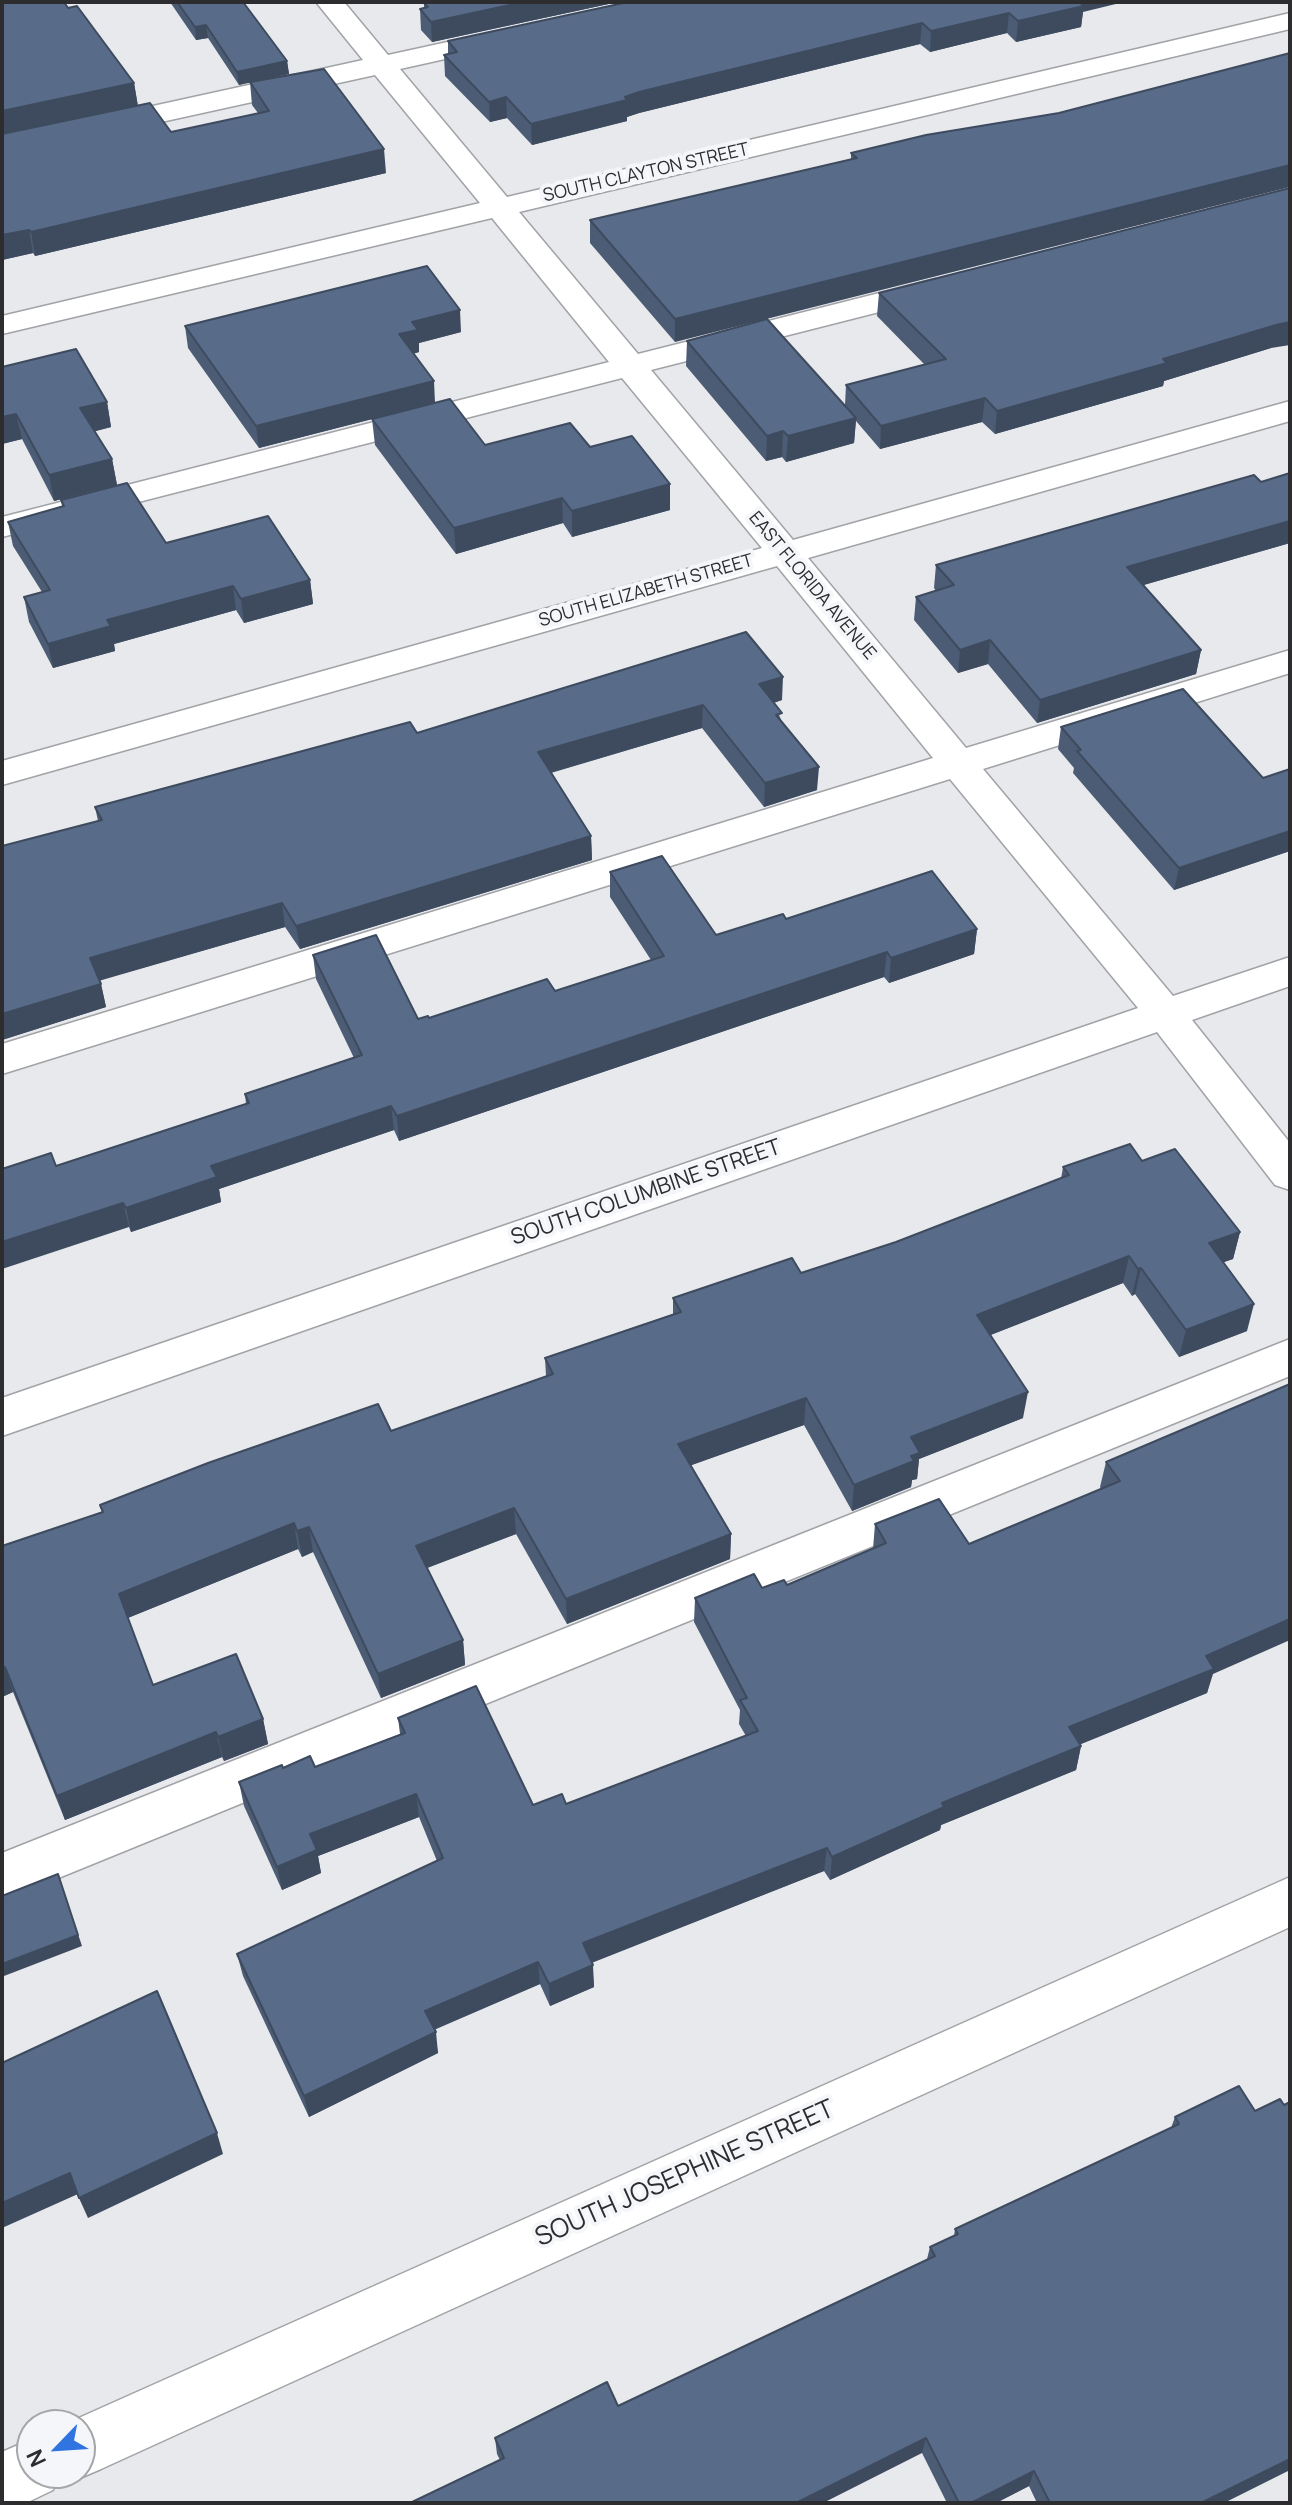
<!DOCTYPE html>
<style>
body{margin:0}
#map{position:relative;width:1292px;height:2505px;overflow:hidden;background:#e7e9ec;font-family:Manrope,sans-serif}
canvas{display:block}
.frame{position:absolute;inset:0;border:4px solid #2d2d2f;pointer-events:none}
.north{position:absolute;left:16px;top:2409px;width:80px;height:80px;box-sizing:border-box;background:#f4f6f9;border:2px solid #a4a6a8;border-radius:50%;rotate:245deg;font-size:22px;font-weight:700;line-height:32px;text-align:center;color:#2d2d2f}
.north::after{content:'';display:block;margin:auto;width:28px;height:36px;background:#2f74e1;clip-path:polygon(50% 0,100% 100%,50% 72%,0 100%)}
</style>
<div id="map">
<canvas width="1292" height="2505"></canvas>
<div class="frame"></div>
<div class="north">N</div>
</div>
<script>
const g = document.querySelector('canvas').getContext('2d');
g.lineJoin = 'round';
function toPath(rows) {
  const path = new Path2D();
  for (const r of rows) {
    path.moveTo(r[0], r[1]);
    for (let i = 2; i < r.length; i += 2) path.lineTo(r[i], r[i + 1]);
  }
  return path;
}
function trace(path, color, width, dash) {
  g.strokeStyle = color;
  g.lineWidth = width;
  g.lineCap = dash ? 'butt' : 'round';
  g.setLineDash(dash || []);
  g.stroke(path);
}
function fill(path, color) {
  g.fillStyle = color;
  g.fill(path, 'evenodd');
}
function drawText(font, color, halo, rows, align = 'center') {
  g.font = font + ' Manrope,sans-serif';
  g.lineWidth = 8;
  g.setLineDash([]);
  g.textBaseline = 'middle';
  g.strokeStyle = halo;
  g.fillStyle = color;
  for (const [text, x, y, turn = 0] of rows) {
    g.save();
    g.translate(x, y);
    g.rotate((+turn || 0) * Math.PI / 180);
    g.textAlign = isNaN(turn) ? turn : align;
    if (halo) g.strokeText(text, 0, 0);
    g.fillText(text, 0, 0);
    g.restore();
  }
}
const minor = toPath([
 [316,2,344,2,388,55,507,29,517,31,521,37,517,43,400,69,507,197,1290,13,1290,29,519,212,638,354,935,279,946,281,951,288,946,295,651,370,793,540,1290,401,1290,421,808,558,966,748,1290,650,1290,673,983,769,1173,996,1290,957,1290,986,1192,1020,1290,1143,1290,1190,1275,1185,1157,1032,2,1436,2,1398,1138,1008,950,779,2,1074,2,1044,933,758,777,566,2,785,2,761,762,548,622,378,2,537,2,517,609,362,492,218,2,334,2,316,480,203,375,75,2,157,2,139,363,60,316,2],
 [1290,1339,1290,1376,2,1901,2,1853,1290,1339],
 [1290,1877,1290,1927,101,2469,80,2478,68,2473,80,2473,80,2425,63,2425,1290,1877],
 [32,2439,32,2473,60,2473,53,2490,26,2503,2,2503,2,2452,32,2439]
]);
const wall = toPath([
 [170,2,243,2,287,61,289,74,268,78,386,173,35,256,33,253,2,260,68,8,134,83,138,106,171,132,258,113,252,105,250,82,239,85,208,38,196,40],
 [618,2,432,42,421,30,420,9,424,8,424,3],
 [628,2,1083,12,1081,27,1016,42,1007,33,930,52,920,44,639,113,627,117,627,121,532,145,507,118,490,122,445,76,444,55,448,54,448,41],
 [926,135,675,342,590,243,590,220,851,159,851,153],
 [879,293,1271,348,1164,381,1163,386,995,434,982,422,880,449,856,421,854,443,786,462,782,457,766,461,686,366,687,341,845,405,846,385,925,365,877,316],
 [185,326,461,332,419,343,419,352,413,354,435,403,485,445,590,447,670,484,670,510,572,537,563,523,456,554,375,445,372,419,259,448,188,348],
 [2,367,107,402,111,427,95,431,112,459,117,485,54,501,22,439,2,444],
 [61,500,166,543,310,580,313,604,244,623,236,610,114,644,115,651,53,668,29,622,24,597,42,592,13,546,8,522,62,506],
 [1290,543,1143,585,1201,650,1196,674,1037,723,988,664,958,673,914,620,916,597,936,591,934,588,936,565],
 [746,632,782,700,774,703,782,722,817,790,764,807,702,728,551,773,591,836,592,860,300,949,285,927,100,980,106,1007,2,1040,98,821,95,807,417,733],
 [1061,727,1263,778,1290,769,1290,851,1174,890,1073,773,1074,768,1058,749],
 [610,872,716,935,786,919,977,929,974,954,889,983,884,977,399,1141,394,1130,219,1189,221,1202,131,1232,129,1227,56,1166,246,1104,245,1094,354,1058,316,979,313,955,418,1019,429,1018,555,991,651,960,610,897],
 [1142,1161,1240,1232,1233,1259,1223,1262,1247,1331,1179,1357,1135,1294,1132,1296,1123,1283,990,1335,1023,1418,919,1459,917,1479,912,1480,911,1487,852,1511,804,1425,691,1465,731,1534,730,1559,567,1624,516,1534,427,1568,463,1640,465,1665,381,1698,313,1552,302,1557,298,1549,128,1618,153,1685,263,1719,268,1744,224,1761,222,1757,65,1820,13,1692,2,1697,2,1546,102,1512,100,1505,391,1431,546,1376,545,1358,673,1314,673,1298,801,1273,896,1242,1061,1179,1063,1167],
 [1290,1384,1207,1693,1080,1744,1081,1746,1076,1770,941,1825,940,1830,830,1880,824,1871,592,1962,594,1987,550,2006,540,1984,434,2030,438,2053,309,2117,243,1976,237,1954,437,1861,419,1817,318,1856,321,1873,282,1890,244,1806,239,1782,283,1768,315,1767,400,1734,398,1718,533,1805,566,1804,746,1736,739,1724,740,1710,694,1622,695,1598,762,1588,787,1585,873,1549,875,1524,969,1544,1101,1489,1100,1487,1106,1462],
 [1239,2086,1224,2503,1037,2503,1029,2486,996,2503,947,2503,922,2453,500,2460,497,2454,495,2438,618,2406,927,2259,930,2247,954,2236,955,2229,1171,2128,1175,2117]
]);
const shadedWall = toPath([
 [524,2,618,2,432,42,431,22],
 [1069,2,1124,2,1083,12,1081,27,1016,42,1018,21],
 [1009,13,1007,33,930,52,931,31],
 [922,23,920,44,639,113,627,117,627,121,532,145,531,124,625,97,639,92],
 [206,25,208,38,196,40,195,27],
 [287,61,289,74,239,85,237,72],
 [134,83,138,107,2,136,2,111],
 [506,97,507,118,490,122,489,102],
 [384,149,386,173,35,256,31,232],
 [1290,165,1290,187,675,342,675,319],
 [29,230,33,253,2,260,2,235],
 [460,310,461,332,419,343,419,352,400,357,399,334,412,322],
 [1290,322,1290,345,1271,348,1164,381,1163,386,995,434,997,411,1276,325],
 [434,381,435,403,259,448,256,426],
 [985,398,982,422,880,449,881,426],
 [107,402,111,427,85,434,80,408],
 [16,414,22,439,2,444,2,417],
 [856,418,854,443,786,462,788,436],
 [783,431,782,457,766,461,767,436],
 [112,459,117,485,54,501,49,475],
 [670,484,670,510,572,537,572,511],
 [562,498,563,523,456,554,454,528],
 [1290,521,1290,543,1123,591,1127,567],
 [310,580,313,604,244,623,241,599],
 [233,586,236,610,114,644,115,651,53,668,48,644,107,620],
 [990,640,988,664,958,673,960,650],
 [1201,650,1196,674,1037,723,1040,700],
 [783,677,782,700,758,707,759,684],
 [703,705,702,728,539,776,538,752],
 [819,767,817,790,764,807,765,783],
 [1290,831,1290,851,1174,890,1179,868],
 [591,836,592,860,300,949,296,926],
 [282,903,285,927,95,982,90,958],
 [977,929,974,954,889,983,891,958],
 [887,952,884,977,399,1141,397,1116],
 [101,984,106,1007,2,1040,2,1014],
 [391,1106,394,1130,219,1189,221,1202,131,1232,126,1208,211,1166],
 [123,1203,129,1227,2,1269,2,1242],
 [1240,1232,1233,1259,1202,1270,1209,1243],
 [1129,1256,1123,1283,973,1342,977,1315],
 [1141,1268,1135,1294,1132,1296,1138,1269],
 [1254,1304,1247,1331,1179,1357,1186,1330],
 [1028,1392,1023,1418,919,1459,917,1479,912,1480,911,1487,852,1511,854,1485,911,1437],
 [806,1398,804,1425,678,1470,678,1444],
 [514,1508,516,1534,419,1571,416,1546],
 [294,1523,298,1549,125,1619,119,1594],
 [309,1527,313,1552,302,1557,297,1531],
 [731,1534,730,1559,567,1624,566,1599],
 [1290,1619,1290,1640,1213,1674,1207,1693,1064,1751,1069,1727,1206,1656],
 [463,1640,465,1665,381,1698,378,1674],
 [5,1667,13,1692,2,1697,2,1668],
 [263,1719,268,1744,224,1761,218,1737],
 [216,1732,222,1757,65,1820,57,1796],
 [1081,1746,1076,1770,941,1825,940,1830,830,1880,832,1857,942,1803],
 [416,1794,419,1817,318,1856,321,1873,282,1890,277,1867,310,1834],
 [827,1848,824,1871,584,1966,583,1943],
 [58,1874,82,1946,4,1976,2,1972,2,1964],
 [538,1962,540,1984,428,2032,425,2011],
 [593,1965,594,1987,550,2006,549,1984],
 [436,2032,438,2053,309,2117,304,2096],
 [217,2133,223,2154,88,2218,79,2198],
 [70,2173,78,2194,2,2228,2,2203],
 [926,2438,922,2453,823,2503,796,2503],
 [1290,2459,1290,2470,1224,2503,1201,2503],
 [1034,2471,1029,2486,996,2503,971,2503]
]);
const building = toPath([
 [2,2,64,2,68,8,77,6,134,83,2,111,2,2],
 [177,2,243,2,287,61,237,72,206,25,195,27,177,2],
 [426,2,524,2,431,22,420,9,428,7,424,3,426,2],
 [628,2,1079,2,1084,6,1018,21,1009,13,931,31,922,23,639,92,625,97,627,100,531,124,506,97,489,102,444,55,457,52,448,41,628,2],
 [1290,53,1290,165,675,319,590,220,857,158,851,153,926,135,1059,113,1290,53],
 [324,69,384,149,31,232,29,230,2,235,2,134,150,103,171,132,269,111,250,82,324,69],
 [1290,188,1290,322,1276,325,1163,359,1167,363,997,411,985,398,881,426,846,385,946,359,879,293,1290,188],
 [427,266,460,310,412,322,418,330,399,334,434,381,256,426,185,326,427,266],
 [767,319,856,418,788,436,783,431,767,436,687,341,767,319],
 [76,349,107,402,80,408,112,459,49,475,16,414,2,417,2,367,76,349],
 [450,399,485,445,570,423,590,447,632,436,670,484,572,511,562,498,454,528,372,419,450,399],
 [1290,473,1290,521,1127,567,1201,650,1040,700,990,640,960,650,916,597,954,585,936,565,1254,475,1261,482,1290,473],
 [127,483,166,543,268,516,310,580,241,599,233,586,107,620,111,626,48,644,24,597,50,590,8,522,64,506,61,500,127,483],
 [746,632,783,677,759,684,782,713,776,715,819,767,765,783,703,705,538,752,591,836,296,926,282,903,90,958,101,984,2,1014,2,846,102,820,95,807,410,722,417,733,746,632],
 [1183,689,1263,778,1290,769,1290,831,1179,868,1077,751,1081,750,1061,727,1183,689],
 [662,856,716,935,783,914,786,919,932,871,977,929,891,958,887,952,397,1116,391,1106,211,1166,217,1177,126,1208,123,1203,2,1242,2,1169,51,1153,56,1166,249,1103,245,1094,362,1055,313,955,376,935,418,1019,428,1016,429,1018,547,979,555,991,664,956,610,872,662,856],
 [1130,1144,1142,1161,1175,1149,1240,1232,1209,1243,1254,1304,1186,1330,1141,1268,1138,1269,1129,1256,977,1315,1028,1392,911,1437,920,1453,911,1456,914,1461,854,1485,806,1398,678,1444,731,1534,566,1599,514,1508,416,1546,463,1640,378,1674,309,1527,297,1531,294,1523,119,1594,153,1685,236,1654,263,1719,218,1737,216,1732,57,1796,5,1667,2,1668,2,1546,103,1512,100,1505,208,1463,378,1404,391,1431,553,1374,545,1358,681,1312,673,1298,792,1258,801,1273,896,1242,1069,1175,1063,1167,1130,1144],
 [1290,1384,1290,1619,1206,1656,1214,1669,1069,1727,1081,1746,942,1803,944,1807,832,1857,827,1848,583,1943,593,1965,549,1984,538,1962,425,2011,436,2032,304,2096,237,1954,443,1858,416,1794,310,1834,317,1850,277,1867,239,1782,282,1765,283,1768,310,1756,315,1767,405,1733,398,1718,476,1686,533,1805,562,1794,566,1804,758,1731,740,1700,747,1698,695,1598,754,1574,762,1588,784,1580,787,1585,886,1543,875,1524,939,1499,969,1544,1120,1481,1106,1462,1290,1384],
 [58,1874,78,1935,2,1964,2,1896,58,1874],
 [157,1991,217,2133,79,2198,70,2173,2,2203,2,2063,157,1991],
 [1239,2086,1255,2111,1280,2099,1284,2105,1290,2102,1290,2459,1201,2503,1050,2503,1034,2471,971,2503,959,2503,926,2438,796,2503,410,2503,504,2458,495,2438,607,2382,618,2406,935,2256,930,2247,958,2234,955,2229,1179,2124,1175,2117,1239,2086]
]);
const farStreetnames = [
 ["SOUTH CLAYTON STREET",646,173,-13],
 ["EAST FLORIDA AVENUE",812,586,50],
 ["SOUTH ELIZABETH STREET",646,591,-16]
];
const streetNames = [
 ["SOUTH COLUMBINE STREET",646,1193,-19]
];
const nearStreetnames = [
 ["SOUTH JOSEPHINE STREET",685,2174,-24]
];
trace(minor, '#a1a3a6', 3);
fill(minor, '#fff');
fill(wall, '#4c5c75');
fill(shadedWall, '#3e4b5f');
fill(building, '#586b88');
trace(building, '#3e4b5f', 2);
drawText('18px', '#2d2d2f', '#f4f6f9', farStreetnames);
drawText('22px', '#2d2d2f', '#f4f6f9', streetNames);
drawText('26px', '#2d2d2f', '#f4f6f9', nearStreetnames);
</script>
